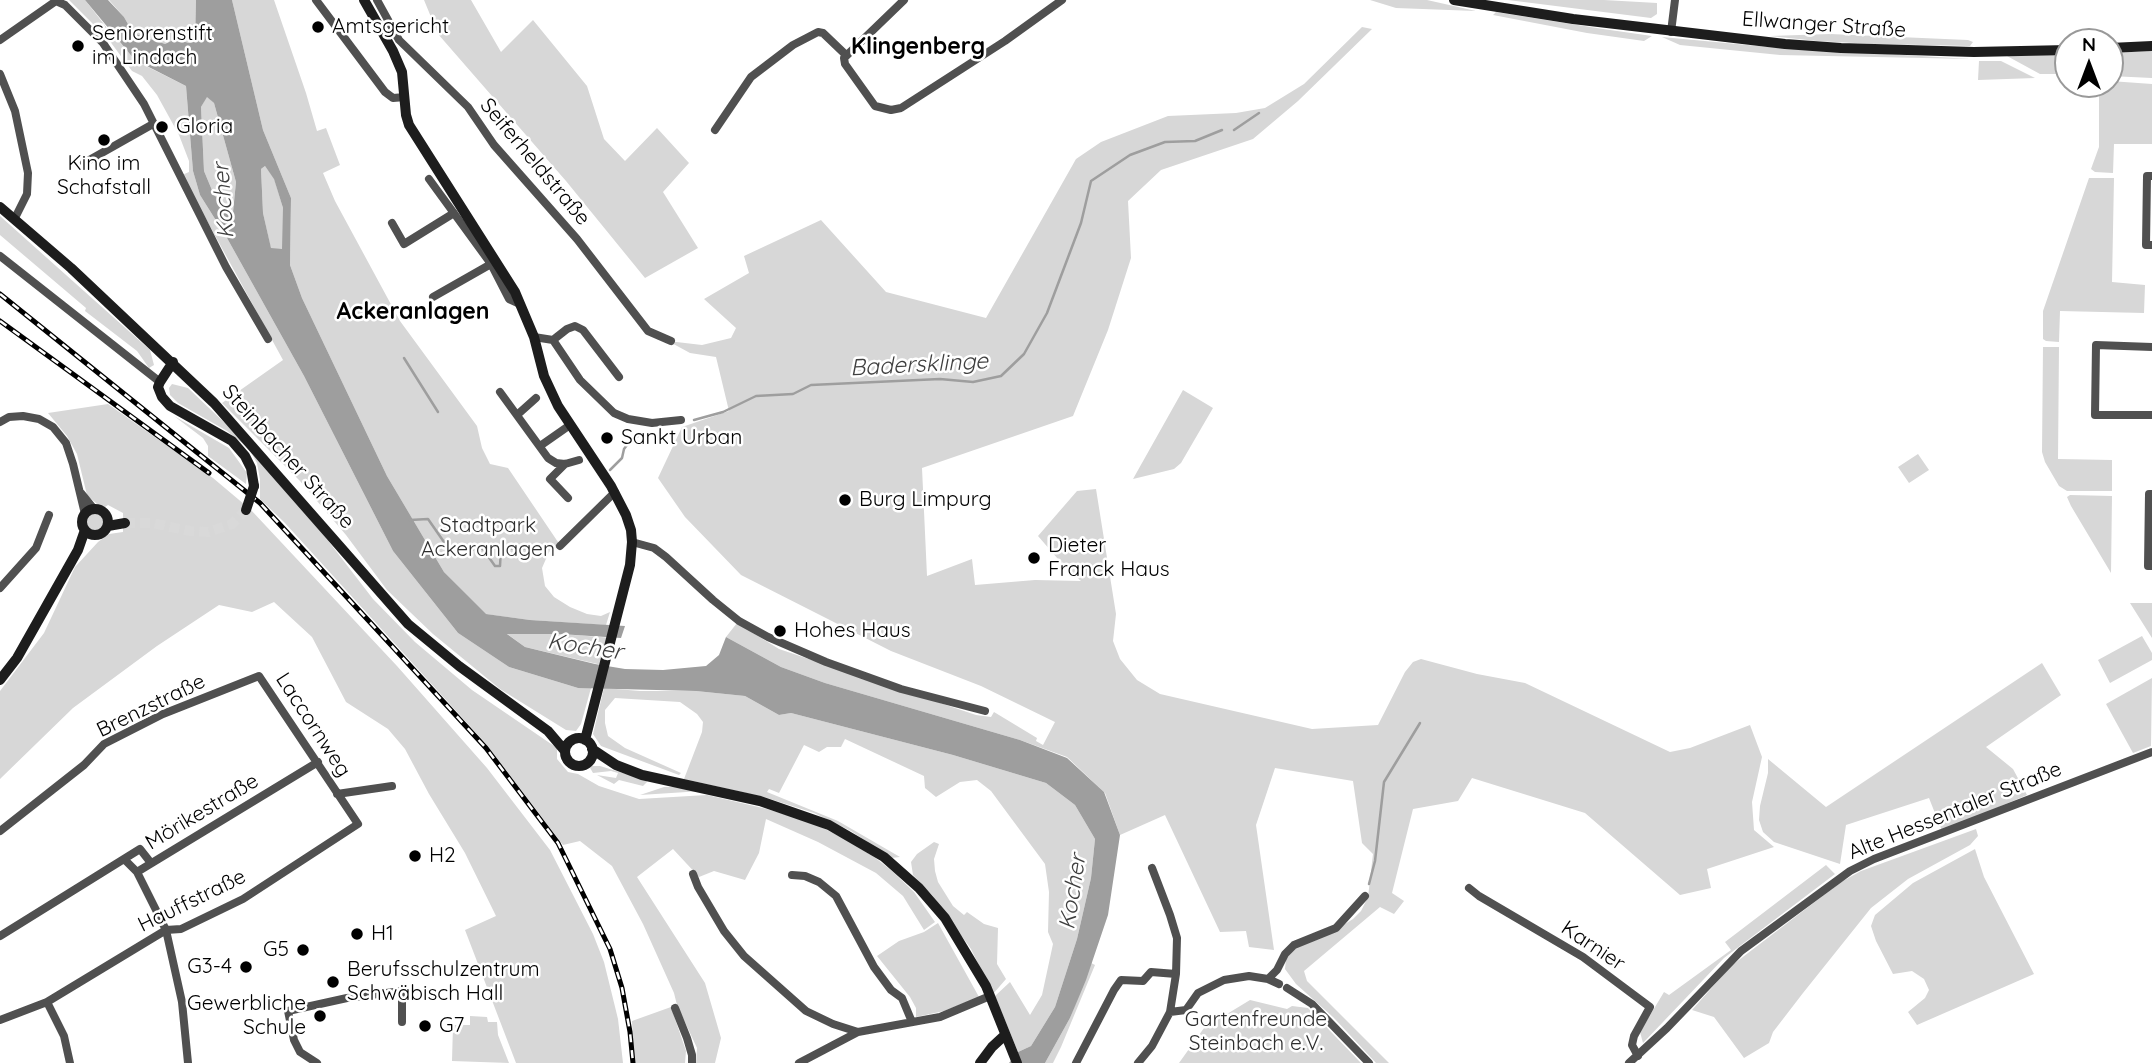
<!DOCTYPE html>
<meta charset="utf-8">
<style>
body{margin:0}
#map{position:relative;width:2152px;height:1063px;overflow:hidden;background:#fff;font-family:Quicksand,sans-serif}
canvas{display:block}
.north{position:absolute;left:2054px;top:28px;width:70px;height:70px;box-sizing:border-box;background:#fff;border:2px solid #999;border-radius:50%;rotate:0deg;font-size:19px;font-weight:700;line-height:28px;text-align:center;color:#000}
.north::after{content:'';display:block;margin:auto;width:24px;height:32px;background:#000;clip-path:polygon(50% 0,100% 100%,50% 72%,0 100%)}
</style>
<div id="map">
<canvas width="2152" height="1063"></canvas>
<div class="north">N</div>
</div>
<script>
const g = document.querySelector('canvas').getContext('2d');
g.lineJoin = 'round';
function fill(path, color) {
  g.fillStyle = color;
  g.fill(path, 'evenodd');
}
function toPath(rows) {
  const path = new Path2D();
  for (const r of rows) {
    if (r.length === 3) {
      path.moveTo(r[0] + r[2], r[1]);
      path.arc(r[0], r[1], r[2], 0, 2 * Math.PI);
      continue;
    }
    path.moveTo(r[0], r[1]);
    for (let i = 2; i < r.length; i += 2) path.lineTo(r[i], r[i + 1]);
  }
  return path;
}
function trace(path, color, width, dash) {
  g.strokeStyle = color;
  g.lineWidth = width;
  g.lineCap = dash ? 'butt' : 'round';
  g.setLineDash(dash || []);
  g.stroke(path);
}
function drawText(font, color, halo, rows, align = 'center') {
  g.font = font + ' Quicksand,sans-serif';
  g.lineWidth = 5;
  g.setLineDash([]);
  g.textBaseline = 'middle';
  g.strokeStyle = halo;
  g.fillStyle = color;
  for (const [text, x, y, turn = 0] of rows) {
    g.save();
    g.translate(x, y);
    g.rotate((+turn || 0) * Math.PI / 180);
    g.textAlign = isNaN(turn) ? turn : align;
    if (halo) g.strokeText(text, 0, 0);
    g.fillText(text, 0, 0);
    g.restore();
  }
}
const green = toPath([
 [69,0,85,0,111,33,106,37],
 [109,0,196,0,195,41,189,43,175,39,165,44,133,33,124,17],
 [232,0,274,0,306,93,317,131,326,128,340,165,323,173,335,201,400,321,477,426,482,448,490,464,508,468,560,545,549,552,542,568,545,586,554,597,570,607,587,614,601,616,610,612,606,625,530,620,485,614,444,572,387,476,302,298,290,265,291,198,263,130],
 [424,0,471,0,501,52,533,20,587,86,604,139,625,161,657,128,689,163,663,192,698,248,645,278,566,181,438,34],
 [1370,0,1427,0,1476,11,1396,8],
 [1508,0,1604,0,1657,3,1657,14,1651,18],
 [1496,12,1603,29,1652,36,1644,41,1587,33,1493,15],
 [1362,27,1372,29,1298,101,1253,139,1161,170,1128,201,1131,258,1108,330,1073,416,922,468,927,576,972,559,975,585,1035,580,1081,581,1064,566,1038,536,1077,491,1096,489,1116,614,1113,641,1120,659,1137,680,1160,694,1312,729,1378,725,1405,672,1413,662,1421,659,1477,674,1525,683,1670,752,1690,748,1750,725,1762,757,1752,802,1754,830,1774,847,1707,869,1711,888,1680,895,1585,813,1472,778,1458,801,1413,809,1392,893,1404,901,1394,914,1380,907,1304,971,1307,981,1389,1063,1376,1063,1333,1017,1296,984,1285,969,1286,959,1295,946,1337,929,1353,919,1361,911,1368,897,1373,854,1362,843,1353,781,1275,768,1256,825,1274,950,1249,947,1246,931,1220,932,1165,815,1120,835,1105,793,1067,757,1020,740,825,683,781,667,726,637,737,623,779,649,976,715,991,717,994,712,1037,738,1036,741,1043,745,1055,722,981,686,891,651,741,575,685,517,658,478,682,427,729,411,716,357,690,353,668,341,702,345,731,338,736,328,704,299,749,273,744,256,821,220,886,292,986,318,1076,159,1101,142,1168,116,1236,113,1265,108,1304,84],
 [1830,34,1968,40,1973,42,1970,46,1874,44,1817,41,1770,36],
 [114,36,138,62,186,86,193,171,200,195,227,238,304,376,393,551,458,633,509,667,578,688,591,688,581,724,576,731,566,730,500,689,433,634,387,590,346,535,300,481,222,403,283,360,182,175,189,172,189,161,179,135,157,95,142,76,132,71,109,40],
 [1662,37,1769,47,1971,59,1780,55,1680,45],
 [2152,51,2152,78,2110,76,2110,53],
 [2068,54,2068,74,2040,74,2007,56],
 [1979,61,2001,61,2035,78,1978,80],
 [2110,81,2152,84,2152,144,2114,144,2113,173,2095,172,2091,169,2099,147,2099,85,2110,84],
 [207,96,214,103,236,182,233,212,214,195,204,171,201,107],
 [265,166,274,178,283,208,283,249,271,249,263,213,261,169],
 [2089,178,2114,178,2112,282,2145,285,2144,313,2060,311,2059,342,2046,341,2043,339,2043,311],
 [0,216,150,350,154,365,149,368,137,351,85,311,86,308,0,235],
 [2043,347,2059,347,2058,459,2112,460,2112,491,2067,491,2059,486,2045,462,2042,452],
 [172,384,188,388,249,446,316,525,373,599,415,642,472,690,557,748,557,759,568,772,578,774,599,786,639,799,707,795,767,809,813,823,841,837,873,856,892,871,914,892,935,922,924,930,903,896,876,873,818,842,766,819,759,853,745,880,714,871,699,877,673,849,637,877,705,983,721,1038,715,1063,696,1063,697,1048,677,1005,674,993,643,924,612,866,580,841,563,845,487,745,284,522,260,499,260,480,257,463,249,449,227,431,178,403,170,395,169,388],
 [1183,390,1213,408,1181,463,1174,469,1133,479],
 [108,404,213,478,251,510,397,666,487,768,550,850,593,934,604,962,618,1019,623,1063,516,1063,465,930,496,916,465,853,429,794,405,749,388,729,346,702,312,637,274,602,252,612,219,605,157,646,73,708,0,779,0,691,44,633,75,567,98,542,109,534,123,532,123,513,108,505,105,507,97,504,87,495,77,454,67,436,48,413],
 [174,416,229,448,247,473,246,484,208,456,208,446,203,438],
 [1918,454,1929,470,1909,483,1898,467],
 [2070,495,2112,496,2111,573,2071,506,2067,497],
 [95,522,9],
 [2130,603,2152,603,2152,638],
 [506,633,561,634,613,638,606,666,525,647],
 [2142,636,2152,653,2152,660,2110,683,2098,660],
 [2042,663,2061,695,1986,747,2013,769,2027,795,1942,831,1929,798,1846,825,1840,864,1774,842,1763,832,1759,820,1760,806,1768,773,1768,759,1826,807],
 [2152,678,2151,746,2133,753,2106,704],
 [604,688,640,691,696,691,745,696,779,715,791,713,953,755,1046,783,1075,805,1095,839,1091,878,1077,939,1055,1007,1031,1046,1018,1052,995,996,1010,982,1030,1015,1042,995,1053,944,1048,932,1049,892,1045,864,991,791,977,780,960,782,936,797,925,788,924,776,845,739,841,747,827,747,819,752,804,745,779,793,769,789,767,792,838,821,900,857,891,858,851,831,814,813,764,797,684,779,702,732,703,722,697,714,680,702,615,698,605,710,605,723,608,736,625,748,681,773,679,775,601,746,593,734],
 [589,766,600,766,646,780,647,782,643,786,619,780,614,784,597,775,616,778,618,773,611,771,593,773],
 [664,787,680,787,702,791,640,795],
 [1976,829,1978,836,1970,845,1908,879,1871,908,1803,993,1773,1032,1769,1043,1744,1058,1714,1017,1692,1010,1731,966,1841,882,1861,871],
 [934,842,939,844,934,859,935,871,938,882,953,906,964,915,967,912,984,924,998,928,997,964,1006,979,993,994,971,949,932,895,913,875,911,862,917,854],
 [1975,849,1984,877,2034,974,1917,1025,1908,1012,1925,998,1929,990,1924,979,1912,971,1893,974,1876,941,1871,926,1875,915,1913,883],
 [1826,865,1835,874,1724,958,1643,1043,1640,1032,1664,992,1669,995,1731,950,1725,942],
 [938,923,979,997,944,1011,916,1017,916,1008,910,997,877,956,899,941,924,932],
 [1091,963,1095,965,1061,1047,1053,1063,1045,1063,1070,1018],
 [1250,1000,1287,1009,1292,1006,1308,1008,1361,1063,1179,1063,1204,1028],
 [671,1007,686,1051,685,1063,634,1063,632,1021],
 [470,1016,487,1017,488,1022,497,1022,498,1035,509,1063,452,1061,453,1025,470,1025]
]);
const water = toPath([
 [85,0,108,0,124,17,133,33,165,44,175,39,189,43,195,41,196,0,232,0,263,130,291,198,290,265,302,298,387,476,444,572,486,614,530,620,625,626,621,638,560,634,507,634,525,647,595,664,625,669,663,670,706,666,719,655,726,637,781,667,825,683,1020,740,1067,758,1104,792,1120,835,1108,915,1086,980,1070,1018,1045,1063,1009,1063,1018,1052,1031,1046,1055,1007,1077,939,1091,878,1095,839,1075,805,1046,783,953,755,791,713,779,715,745,696,696,691,578,688,509,667,458,633,393,551,304,376,227,238,200,195,193,171,186,86,135,60],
 [207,97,214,103,236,182,233,212,214,195,204,171,201,107],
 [265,166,274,179,283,208,282,249,271,248,263,213,261,169]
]);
const stream = toPath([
 [1234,130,1259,113],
 [404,358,438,412],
 [694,420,723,412,756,396,793,394,811,385,940,379,973,382,1001,376,1024,354,1047,313,1081,223,1091,181,1130,155,1165,142,1195,141,1222,130],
 [610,470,622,458,624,449,630,441,638,436],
 [410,520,428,519,444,542,457,549,473,550],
 [480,548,483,549,495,566,500,566,501,548,503,546,514,549,543,547],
 [1369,884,1375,861,1384,782,1420,723]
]);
const secondaryTunnel = toPath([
 [125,523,152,523,190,531,208,532,232,524,246,510]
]);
const street = toPath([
 [316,0,385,92,393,98,405,97],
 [377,0,399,40,468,107,494,145,577,239,648,331,671,341],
 [904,0,844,58,845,64,875,106,891,110,901,108,1005,41,1062,0],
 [56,1,65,5,103,43,144,104,226,267,268,339],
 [1671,32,1675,0],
 [0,40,56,1],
 [0,74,15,111,28,173,27,194,15,218],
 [715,130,751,77,793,45,818,32,823,33,846,55],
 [84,163,153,124],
 [2152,176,2147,176,2146,245,2152,245],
 [429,179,491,264,509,299,520,304],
 [392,223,404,244,454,213],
 [0,256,160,382],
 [433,297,491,264],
 [534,337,553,340,580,380,614,413,628,419,652,423,681,420],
 [553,340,567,329,575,326,583,330,619,377],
 [2152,347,2096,345,2095,415,2152,415],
 [500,392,548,458,556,463,565,464,579,460],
 [517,415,536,398],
 [0,422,9,417,23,416,39,419,53,427,66,443,73,464,85,514],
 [540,446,570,425],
 [565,464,550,479,568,498],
 [81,493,94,509],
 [2152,494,2149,494,2148,566,2152,566],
 [632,542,654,548,666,557,713,600,739,621,768,637,826,662,901,689,985,711],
 [560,546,615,492],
 [0,588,36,548,49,515],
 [337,794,392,786],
 [0,831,84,765,104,744,163,714,259,676,358,824,243,899,181,929,166,930,47,1002,0,1020],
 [125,860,137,872,166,930,182,1002,188,1063],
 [137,872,318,762],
 [693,874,698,887,724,931,744,956,806,1011,833,1024,858,1032],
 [792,875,805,876,819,882,836,896,874,967,891,990,902,998,912,1022],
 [1469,888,1479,896,1583,957,1650,1007,1634,1036,1632,1045,1638,1056],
 [0,936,140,849,151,863],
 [1268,979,1277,970,1285,954,1294,945,1336,928,1365,896],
 [1287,988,1312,1004,1369,1063],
 [47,1002,64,1036,70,1063],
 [675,1008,687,1038,692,1055,692,1063],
 [1170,1012,1186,1010,1198,993,1224,980,1249,976,1268,979,1279,984],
 [317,1063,300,1052,294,1040,288,1011,347,998,402,991,402,1022],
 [799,1063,858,1032,940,1017,990,996],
 [1076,1063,1114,990,1121,980,1143,981,1151,972,1176,974],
 [1138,1063,1152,1046,1170,1012,1176,974,1177,938,1170,915,1152,868],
 [1629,1063,1667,1028,1741,951,1850,871,1874,859,2152,752]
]);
const secondary = toPath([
 [364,0,393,51,402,72,406,115,409,125,515,292,534,337,544,376,558,406,611,486,626,515,631,530,632,542,630,565,585,740],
 [1454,0,1573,19,1785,44,1841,48,1974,52,2068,50],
 [2110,48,2152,46],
 [0,207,71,268,214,403,408,624,459,666,548,731,565,751],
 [173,362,160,382,158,387,162,397,170,406,232,441,245,456,251,468,254,486],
 [95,522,13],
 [108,526,125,523],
 [0,680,17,658,78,550,85,530],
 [579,752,14],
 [592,749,616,765,642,775,760,801,829,825,884,857,919,888,945,918,986,986,1017,1063],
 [980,1063,992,1047,1005,1035]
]);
const rail = toPath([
 [0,294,260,503,486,748,558,843,610,949,622,988,630,1032,633,1063],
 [0,321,209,473]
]);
const secondaryBridge = toPath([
 [246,510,254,486]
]);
const markers = [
 [318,27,7,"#000"],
 [78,46,7,"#000"],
 [162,127,7,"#000"],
 [104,140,7,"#000"],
 [607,438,7,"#000"],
 [845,500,7,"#000"],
 [1034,558,7,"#000"],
 [780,631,7,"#000"],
 [415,856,7,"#000"],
 [357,934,7,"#000"],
 [303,950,7,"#000"],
 [246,967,7,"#000"],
 [333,982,7,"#000"],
 [320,1016,7,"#000"],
 [425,1026,7,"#000"]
];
const streetNames = [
 ["Ellwanger Straße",1824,25,4],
 ["Seiferheldstraße",535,162,50],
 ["Steinbacher Straße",288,457,48],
 ["Brenzstraße",151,706,-26],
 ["Laccornweg",313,725,57],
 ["Alte Hessentaler Straße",1955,811,-22],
 ["Mörikestraße",202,812,-31],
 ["Hauffstraße",192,901,-26],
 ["Karnier",1593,946,34]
];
const poiNames = [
 ["Amtsgericht",332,27],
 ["Seniorenstift",92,34],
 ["im Lindach",92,58],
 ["Gloria",176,127],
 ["Kino im",104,164,"center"],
 ["Schafstall",104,188,"center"],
 ["Sankt Urban",621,438],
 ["Burg Limpurg",859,500],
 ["Dieter",1048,546],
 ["Franck Haus",1048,570],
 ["Hohes Haus",794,631],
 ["H2",429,856],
 ["H1",371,934],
 ["G5",289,950,"right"],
 ["G3-4",232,967,"right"],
 ["Berufsschulzentrum",347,970],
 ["Schwäbisch Hall",347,994],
 ["Gewerbliche",306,1004,"right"],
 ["Schule",306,1028,"right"],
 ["G7",439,1026]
];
const parkNames = [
 ["Stadtpark",488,526],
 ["Ackeranlagen",488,550],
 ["Gartenfreunde",1256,1020],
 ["Steinbach e.V.",1256,1044]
];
const neighbourhoodNames = [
 ["Klingenberg",918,47],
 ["Ackeranlagen",413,312]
];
const waterNames = [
 ["Kocher",224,201,-94],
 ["Badersklinge",919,365,-3],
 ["Kocher",585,647,9],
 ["Kocher",1073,892,-81]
];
fill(green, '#d7d7d7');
fill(water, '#9e9e9e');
trace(stream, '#9e9e9e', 2.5);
trace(secondaryTunnel, '#d9d9d9', 10, [10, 5]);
trace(street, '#505050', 8);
trace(secondary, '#1d1d1d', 10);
trace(rail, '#000', 5);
trace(rail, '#fff', 2.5, [8]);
trace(secondaryBridge, '#1d1d1d', 10);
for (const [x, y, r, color] of markers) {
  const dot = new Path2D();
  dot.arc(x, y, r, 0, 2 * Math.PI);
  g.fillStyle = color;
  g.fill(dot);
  trace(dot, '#fff', 2.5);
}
drawText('21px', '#000', '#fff', streetNames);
drawText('21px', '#000', '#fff', poiNames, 'left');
drawText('21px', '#2e2e2e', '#fff', parkNames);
drawText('bold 23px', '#000', '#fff', neighbourhoodNames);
drawText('italic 23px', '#3f3f3f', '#fff', waterNames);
</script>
